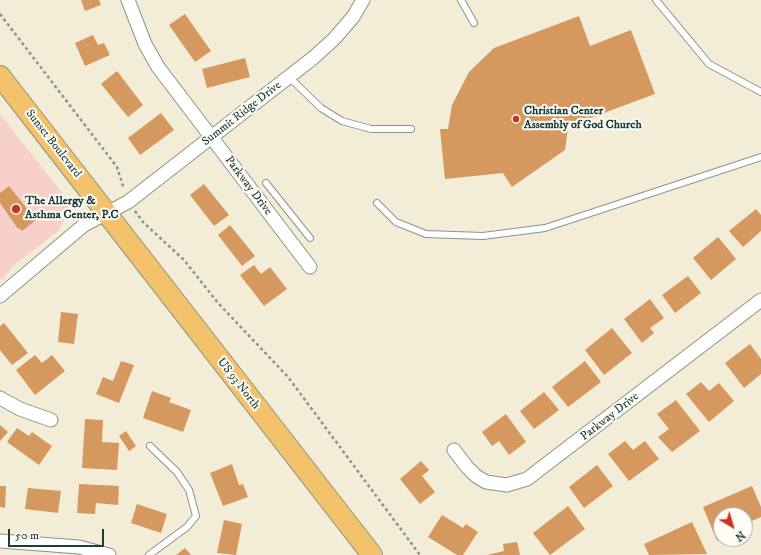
<!DOCTYPE html>
<style>
body{margin:0}
#map{position:relative;width:761px;height:555px;overflow:hidden;background:#f3edd8;font-family:"IM FELL DW Pica",serif}
canvas{display:block}
.north{position:absolute;left:713px;top:507px;width:40px;height:40px;box-sizing:border-box;background:#fdfcf7;border:1px solid #a4b0a9;border-radius:50%;rotate:142deg;font-size:11px;font-weight:700;line-height:16px;text-align:center;color:#1f3d34}
.north::after{content:'';display:block;margin:auto;width:14px;height:18px;background:#c8321e;clip-path:polygon(50% 0,100% 100%,50% 72%,0 100%)}
.scale{position:absolute;left:8px;top:529px;width:96px;height:18px;box-sizing:border-box;border:2px solid #1f3d34;border-top:0;padding-left:5px;font-size:12px;line-height:14px;white-space:nowrap;color:#1f3d34;-webkit-text-stroke:3px #fdfcf7;paint-order:stroke}
</style>
<div id="map">
<canvas width="761" height="555"></canvas>
<div class="north">N</div>
<div class="scale">50 m</div>
</div>
<script>
const g = document.querySelector('canvas').getContext('2d');
g.lineJoin = 'round';
function fill(path, color) {
  g.fillStyle = color;
  g.fill(path, 'evenodd');
}
function toPath(rows) {
  const path = new Path2D();
  for (const r of rows) {
    path.moveTo(r[0], r[1]);
    for (let i = 2; i < r.length; i += 2) path.lineTo(r[i], r[i + 1]);
  }
  return path;
}
function trace(path, color, width, dash) {
  g.strokeStyle = color;
  g.lineWidth = width;
  g.lineCap = dash ? 'butt' : 'round';
  g.setLineDash(dash || []);
  g.stroke(path);
}
function drawText(font, color, halo, rows, align = 'center') {
  g.font = font + ' "IM FELL DW Pica",serif';
  g.lineWidth = 4;
  g.setLineDash([]);
  g.textBaseline = 'middle';
  g.strokeStyle = halo;
  g.fillStyle = color;
  for (const [text, x, y, turn = 0] of rows) {
    g.save();
    g.translate(x, y);
    g.rotate((+turn || 0) * Math.PI / 180);
    g.textAlign = isNaN(turn) ? turn : align;
    if (halo) g.strokeText(text, 0, 0);
    g.fillText(text, 0, 0);
    g.restore();
  }
}
const built = toPath([
 [0,114,66,198,68,206,67,214,58,231,13,266,2,280,0,278]
]);
const building = toPath([
 [81,0,99,0,101,5,85,11],
 [185,14,211,51,195,62,169,25],
 [579,16,590,46,631,30,655,94,577,123,569,120,565,150,512,187,503,173,445,179,440,129,448,129,452,105,469,72,494,48],
 [93,35,98,45,104,43,110,55,85,66,75,43],
 [245,58,250,77,207,88,202,69],
 [117,71,143,105,128,117,101,84],
 [161,113,174,130,140,155,128,138],
 [204,184,229,215,214,226,190,195],
 [9,186,36,220,22,231,19,228,18,229,0,203,0,193],
 [756,209,761,215,761,231,743,247,729,231],
 [230,225,255,256,242,266,218,235],
 [718,237,736,259,711,280,693,258],
 [254,265,261,274,270,267,287,289,264,306,240,275],
 [688,276,701,293,675,313,662,295],
 [650,299,664,318,650,328,654,333,642,343,624,319],
 [61,312,78,314,74,344,58,342],
 [4,323,28,353,12,365,0,350,0,326],
 [612,328,632,353,604,375,585,350],
 [750,344,761,359,761,374,744,388,725,363],
 [35,355,42,363,52,355,65,371,35,395,16,370],
 [121,361,134,365,119,403,96,394,103,377,113,381],
 [585,361,601,382,568,407,552,387],
 [701,382,709,391,719,383,734,401,709,422,686,394],
 [152,391,171,398,169,402,191,410,183,432,143,418],
 [544,392,559,410,534,429,520,411],
 [676,400,700,431,672,452,658,437,669,429,657,414],
 [506,414,526,442,509,455,499,441,492,446,482,432],
 [85,419,103,420,102,442,119,443,117,470,82,468],
 [0,425,8,432,0,441],
 [17,428,29,436,32,432,52,446,39,465,7,442],
 [126,431,136,446,129,451,119,436],
 [625,441,633,450,645,441,659,459,629,481,608,454],
 [421,461,429,470,422,476,435,492,420,504,400,479],
 [232,464,239,485,243,484,248,497,223,506,210,473],
 [597,465,613,486,584,508,569,487],
 [79,484,119,486,118,505,96,503,95,514,77,513],
 [0,486,6,486,5,508,0,507],
 [752,486,761,507,761,517,745,524,749,533,745,535,745,515,721,515,721,539,717,541,703,507],
 [28,488,61,491,58,513,25,509],
 [137,504,167,514,161,533,131,523],
 [568,506,585,529,550,555,533,533],
 [442,515,463,528,466,524,478,532,463,555,457,555,428,537],
 [224,520,242,524,236,555,217,553],
 [692,522,707,554,649,555,644,544],
 [517,542,520,555,487,555,504,551,503,544],
 [185,548,191,555,176,555]
]);
const path = toPath([
 [0,14,117,167,124,189],
 [135,211,143,222,184,260,218,303,288,377,420,555]
]);
const service = toPath([
 [461,0,474,23],
 [656,0,709,64,761,92],
 [289,77,321,108,342,121,371,129,411,129],
 [266,183,310,238],
 [377,203,396,222,426,234,483,236,545,228,761,157],
 [149,555,187,527,196,516,189,490,177,472,150,446]
]);
const minor = toPath([
 [128,0,145,44,158,67,310,267],
 [0,296,84,225,128,202,313,58,334,39,353,17,363,0],
 [0,398,20,409,51,420],
 [454,450,467,467,476,476,486,482,507,485,527,479,761,300],
 [0,541,79,547,109,555]
]);
const primary = toPath([
 [0,76,372,555]
]);
const markers = [
 [516,119,4,"#c8321e"],
 [16,209,5,"#c8321e"]
];
const poiNames = [
 ["Christian Center",524,112],
 ["Assembly of God Church",524,126],
 ["The Allergy &",25,202],
 ["Asthma Center, P.C",25,216]
];
const streetNames = [
 ["Summit Ridge Drive",242,114,-38],
 ["Sunset Boulevard",53,144,52],
 ["Parkway Drive",248,186,53],
 ["US 93 North",238,384,52],
 ["Parkway Drive",610,417,-38]
];
fill(built, '#f7d0ca');
fill(building, '#d5985e');
trace(service, '#899586', 8);
trace(minor, '#899586', 15);
trace(primary, '#899586', 22);
trace(path, '#899586', 2.5, [3, 3]);
trace(service, '#fff', 6);
trace(minor, '#fff', 13);
trace(primary, '#f3c26a', 20);
for (const [x, y, r, color] of markers) {
  const dot = new Path2D();
  dot.arc(x, y, r, 0, 2 * Math.PI);
  g.fillStyle = color;
  g.fill(dot);
  trace(dot, '#fdfcf7', 1.5);
}
drawText('bold 12px', '#1f3d34', '#fdfcf7', poiNames, 'left');
drawText('12px', '#1f3d34', '#fdfcf7', streetNames);
</script>
